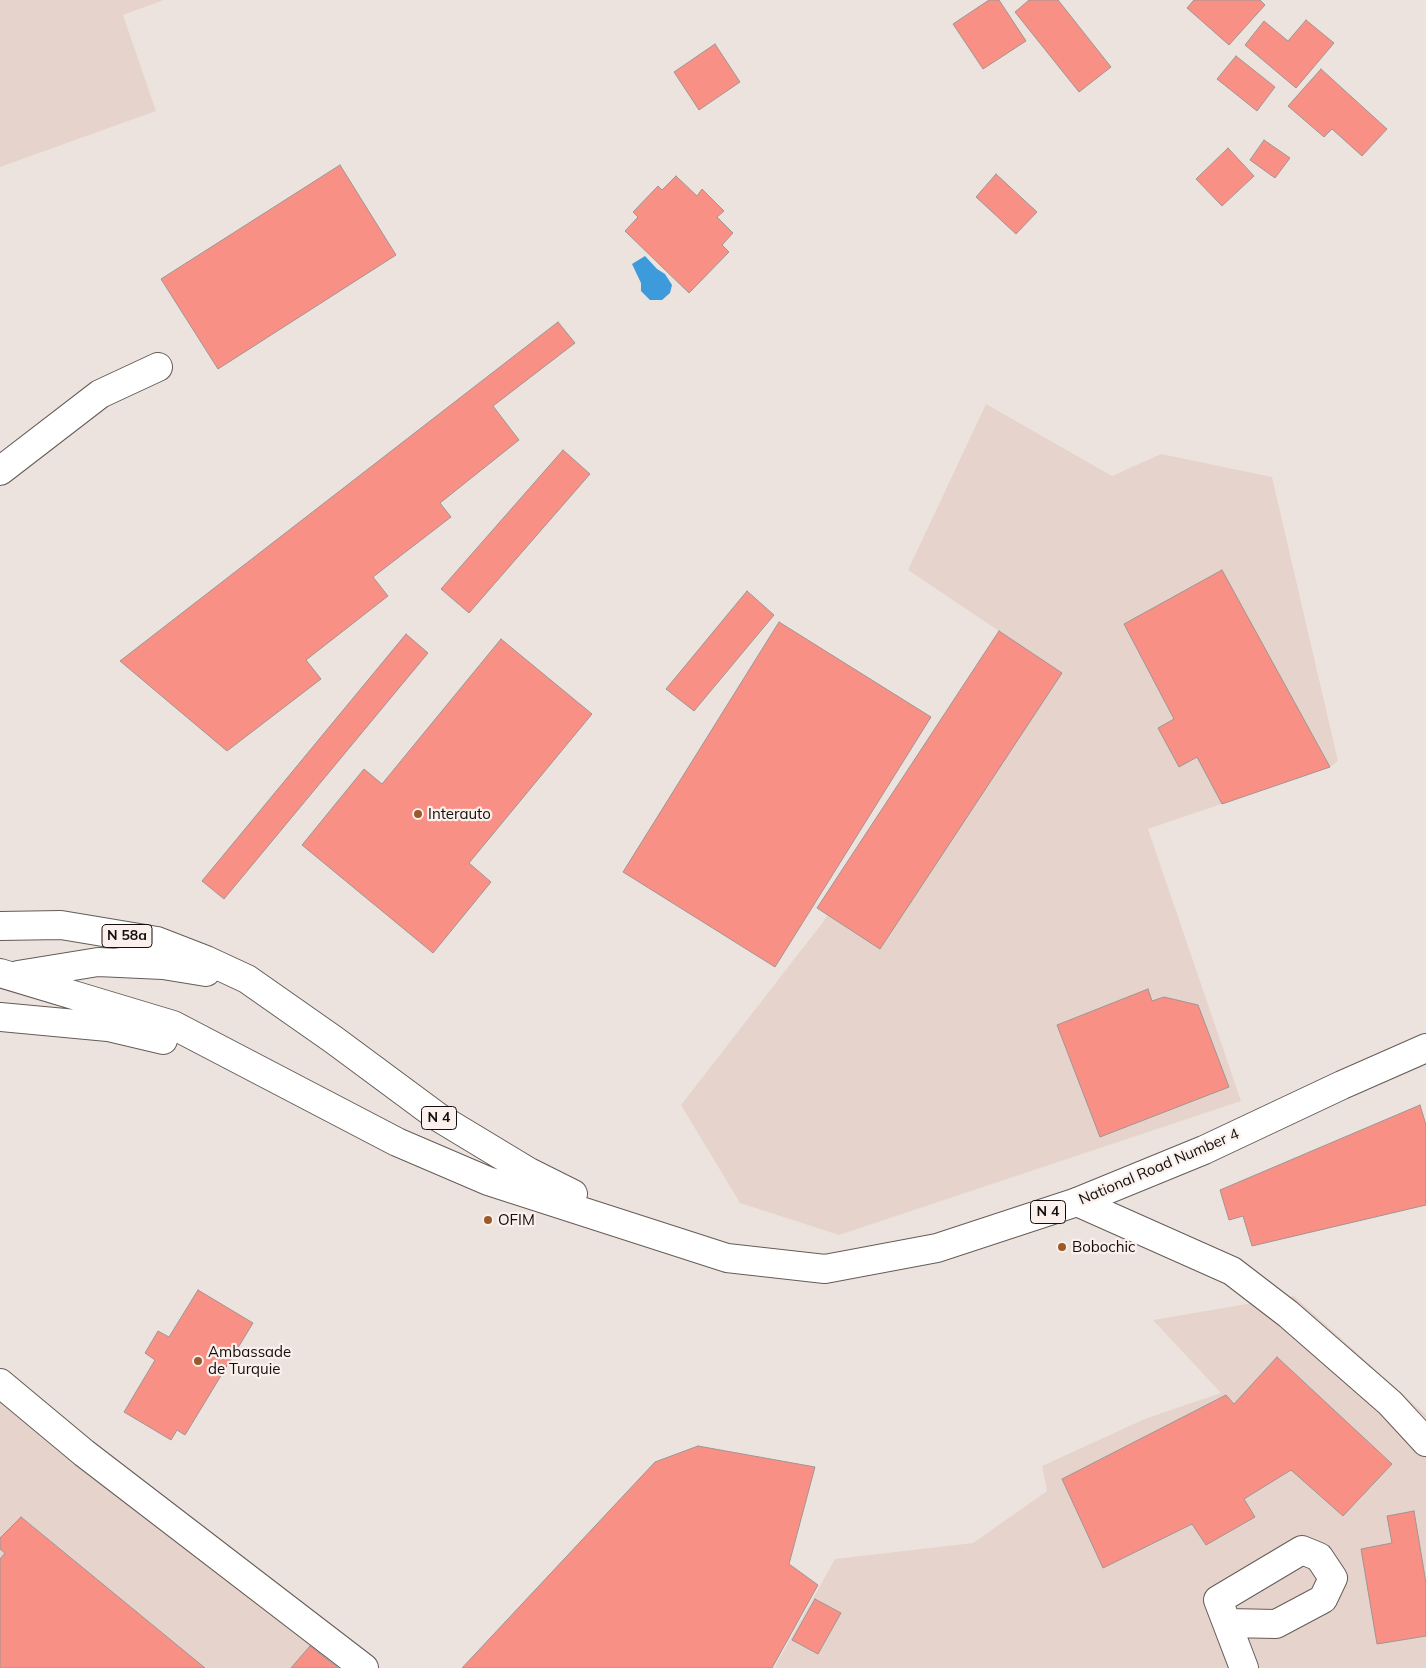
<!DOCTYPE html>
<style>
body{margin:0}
canvas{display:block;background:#ede3de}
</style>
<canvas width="1426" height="1668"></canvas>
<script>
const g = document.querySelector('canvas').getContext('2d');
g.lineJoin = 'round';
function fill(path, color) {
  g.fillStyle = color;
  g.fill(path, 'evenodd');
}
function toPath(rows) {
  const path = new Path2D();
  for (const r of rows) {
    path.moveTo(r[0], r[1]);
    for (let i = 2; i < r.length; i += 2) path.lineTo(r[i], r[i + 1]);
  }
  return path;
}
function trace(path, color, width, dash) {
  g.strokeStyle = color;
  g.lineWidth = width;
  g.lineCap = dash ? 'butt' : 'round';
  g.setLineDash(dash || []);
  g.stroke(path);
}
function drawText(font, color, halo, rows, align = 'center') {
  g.font = font + ' Mulish,sans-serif';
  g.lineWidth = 4.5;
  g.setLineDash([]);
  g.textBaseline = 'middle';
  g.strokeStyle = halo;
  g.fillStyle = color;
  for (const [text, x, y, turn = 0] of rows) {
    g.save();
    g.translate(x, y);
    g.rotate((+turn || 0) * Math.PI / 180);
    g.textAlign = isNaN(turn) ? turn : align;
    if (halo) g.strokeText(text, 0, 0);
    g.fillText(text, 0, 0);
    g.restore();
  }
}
const built = toPath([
 [0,0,164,0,123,15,156,111,0,167],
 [986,404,1112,476,1161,454,1272,477,1338,761,1330,767,1148,829,1241,1101,839,1235,740,1203,681,1105,823,922,999,631,908,570],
 [1294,1296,1426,1415,1426,1668,774,1668,835,1559,973,1543,1047,1491,1042,1466,1147,1418,1221,1393,1153,1320],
 [0,1402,60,1453,340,1668,0,1668]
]);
const water = toPath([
 [645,256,657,269,665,274,672,285,670,293,662,300,650,300,641,291,641,283,632,264]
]);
const building = toPath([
 [989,0,999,0,1026,41,983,69,953,24,989,0],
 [1029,0,1058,0,1111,67,1079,92,1015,12,1029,0],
 [1194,0,1260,0,1265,5,1229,45,1187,8,1194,0],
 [1306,20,1334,43,1296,88,1245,45,1264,21,1288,41,1306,20],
 [715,44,740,82,699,110,674,72,715,44],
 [1236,56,1275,87,1257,111,1217,79,1236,56],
 [1321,69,1387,129,1362,156,1332,129,1324,137,1288,106,1321,69],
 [1264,140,1290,158,1275,178,1250,160,1264,140],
 [1228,148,1254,176,1222,206,1196,179,1228,148],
 [340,165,396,255,218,369,161,279,340,165],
 [996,174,1037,212,1016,234,976,197,996,174],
 [676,176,697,196,702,189,724,211,717,217,733,233,722,245,729,252,689,293,625,231,638,217,633,212,658,186,662,190,676,176],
 [558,322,575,343,493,406,519,440,440,503,451,517,373,577,388,596,306,660,321,679,227,751,120,661,558,322],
 [563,450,590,474,469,613,441,589,563,450],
 [1222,570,1330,767,1222,804,1197,757,1179,767,1158,728,1174,719,1124,624,1222,570],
 [747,591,774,615,694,711,666,689,747,591],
 [779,622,931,717,775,967,623,872,779,622],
 [999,631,1062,673,880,949,817,908,999,631],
 [406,634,428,653,224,899,202,881,406,634],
 [501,639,592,714,469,863,491,882,433,953,302,845,364,769,382,784,501,639],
 [1148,989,1152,1001,1164,997,1198,1005,1229,1087,1100,1137,1057,1025,1148,989],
 [1420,1105,1426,1125,1426,1205,1252,1246,1243,1216,1229,1220,1220,1190,1420,1105],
 [198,1290,253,1323,185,1435,177,1430,171,1440,124,1412,155,1360,145,1353,158,1331,169,1337,198,1290],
 [1277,1357,1392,1464,1343,1516,1291,1470,1244,1499,1255,1517,1206,1545,1192,1524,1103,1568,1062,1479,1226,1395,1234,1404,1277,1357],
 [698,1446,815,1467,789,1564,818,1585,772,1668,462,1668,655,1462,698,1446],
 [1414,1511,1426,1583,1426,1636,1377,1644,1361,1549,1392,1543,1387,1516,1414,1511],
 [21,1517,205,1668,0,1668,0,1559,5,1553,0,1549,0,1538,21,1517],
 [815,1599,841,1613,818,1654,792,1640,815,1599],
 [310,1646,338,1668,291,1668,310,1646]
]);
const minor = toPath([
 [0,471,100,394,158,367],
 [1077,1202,1232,1271,1288,1314,1390,1403,1426,1442],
 [0,1383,84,1453,364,1668],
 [1228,1623,1276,1624,1323,1599,1333,1578,1319,1557,1302,1550,1218,1600,1244,1668]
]);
const major = toPath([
 [0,926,61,925,157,941,206,960,247,979,334,1040,438,1117,529,1172,573,1194],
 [0,973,173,1025,397,1142,488,1181,727,1258,825,1269,937,1248,1077,1202,1204,1150,1342,1085,1426,1048],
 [18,975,98,962,163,965,206,972],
 [0,1017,108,1027,163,1040]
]);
const markers = [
 [418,814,5,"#9c5929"],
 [488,1220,5,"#9c5929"],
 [1062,1247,5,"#9c5929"],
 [198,1361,5,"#9c5929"]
];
const shields = [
 [127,936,50],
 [439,1118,35],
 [1048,1212,35]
];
const shieldNames = [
 ["N 58a",127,936],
 ["N 4",439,1118],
 ["N 4",1048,1212]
];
const poiNames = [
 ["Interauto",428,814],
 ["OFIM",498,1220],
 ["Bobochic",1072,1247],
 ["Ambassade",208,1352],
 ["de Turquie",208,1369]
];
const streetNames = [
 ["National Road Number 4",1159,1167,-23]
];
fill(built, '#e6d4cc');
fill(water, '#3e9bdb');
fill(building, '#f99086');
trace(building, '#a09593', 1);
trace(minor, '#655c58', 30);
trace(major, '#655c58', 30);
trace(minor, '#fff', 28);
trace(major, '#fff', 28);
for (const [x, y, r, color] of markers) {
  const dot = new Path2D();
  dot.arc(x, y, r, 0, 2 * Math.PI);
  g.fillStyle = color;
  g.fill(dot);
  trace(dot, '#fbf0eb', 2);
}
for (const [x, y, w] of shields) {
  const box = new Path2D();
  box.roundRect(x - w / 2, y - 11.5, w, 23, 4);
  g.fillStyle = '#fbf0eb';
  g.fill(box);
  trace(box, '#120f0e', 1);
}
drawText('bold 14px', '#120f0e', null, shieldNames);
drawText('15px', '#120f0e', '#fbf0eb', poiNames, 'left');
drawText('15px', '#120f0e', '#fbf0eb', streetNames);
</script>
